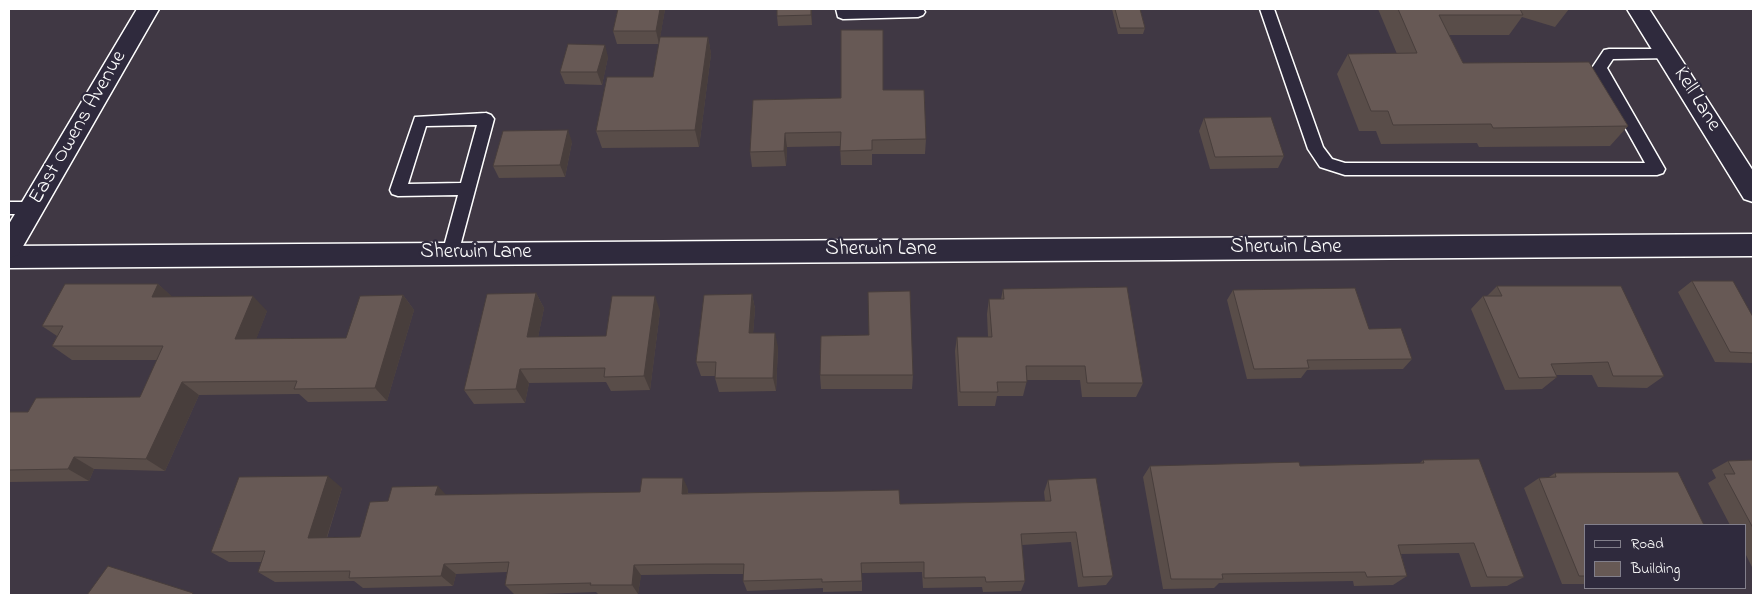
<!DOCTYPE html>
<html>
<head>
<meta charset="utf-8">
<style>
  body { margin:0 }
  #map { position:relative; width:1762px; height:604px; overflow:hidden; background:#403844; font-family:"Indie Flower",sans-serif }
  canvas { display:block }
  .frame { position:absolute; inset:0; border:10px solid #fff; pointer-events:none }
  .legend { position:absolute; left:1584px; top:524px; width:162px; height:65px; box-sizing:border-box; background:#2f2a3d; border:1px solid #827f8b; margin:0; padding:6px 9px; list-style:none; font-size:15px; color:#fff }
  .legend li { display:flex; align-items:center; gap:10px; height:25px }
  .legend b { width:25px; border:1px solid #827f8b }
</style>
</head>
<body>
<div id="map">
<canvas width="1762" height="604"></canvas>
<div class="frame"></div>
<ul class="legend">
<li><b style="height:6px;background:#2f2a3d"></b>Road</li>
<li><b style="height:14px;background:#675955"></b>Building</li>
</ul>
</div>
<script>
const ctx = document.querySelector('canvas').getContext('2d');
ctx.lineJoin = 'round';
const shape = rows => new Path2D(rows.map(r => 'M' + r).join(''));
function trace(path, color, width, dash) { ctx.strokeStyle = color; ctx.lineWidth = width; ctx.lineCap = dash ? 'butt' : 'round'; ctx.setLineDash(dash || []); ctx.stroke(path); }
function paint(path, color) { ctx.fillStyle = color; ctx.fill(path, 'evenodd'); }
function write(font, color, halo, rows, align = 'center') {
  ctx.font = font + ' "Indie Flower",sans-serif'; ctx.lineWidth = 4.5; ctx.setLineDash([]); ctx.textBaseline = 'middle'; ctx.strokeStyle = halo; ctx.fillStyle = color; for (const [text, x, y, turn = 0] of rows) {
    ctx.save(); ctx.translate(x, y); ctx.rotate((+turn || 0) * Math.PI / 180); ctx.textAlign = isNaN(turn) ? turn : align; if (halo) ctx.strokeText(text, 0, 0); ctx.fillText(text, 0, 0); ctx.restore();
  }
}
const lane = shape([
  [836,9,923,9,925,12,923,15,918,17,843,19,838,17,836,9],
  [1260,9,1274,9,1323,147,1332,159,1345,163,1645,163,1592,68,1604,50,1609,49,1666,49,1671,50,1673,54,1671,58,1613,59,1607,68,1665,169,1663,173,1657,175,1345,175,1320,167,1308,149,1260,9],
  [486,113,491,115,494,119,458,254,456,259,450,261,444,259,442,254,458,195,398,196,392,194,390,190,415,117,486,113],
  [477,125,461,183,408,184,426,126,477,125],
  [9,202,32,202,38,203,40,208,38,213,32,214,9,214,9,202]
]);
const street = shape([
  [1753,234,1753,256,9,268,9,246,1753,234]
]);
const secondary = shape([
  [137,9,159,9,18,255,9,258,9,224,137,9],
  [1627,9,1649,9,1753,171,1753,202,1744,199,1627,9]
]);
trace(lane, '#fff', 3);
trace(street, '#fff', 3);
trace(secondary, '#fff', 3);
paint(lane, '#2f2a3d');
paint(street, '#2f2a3d');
paint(secondary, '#2f2a3d');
paint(shape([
  [618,9,665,9,660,37,708,37,711,54,699,147,602,148,596,131,653,77,659,44,617,44,613,31],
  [812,9,812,25,778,26,777,16],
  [1112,9,1140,9,1145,28,1143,34,1118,34],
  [1378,9,1569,9,1555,27,1522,17,1509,35,1449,35,1463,63,1628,126,1610,146,1479,147,1477,143,1381,144,1376,131,1359,131,1337,74,1348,54,1397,54],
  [608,57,602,85,565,84,560,72],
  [883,90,926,139,925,154,872,154,872,165,841,165,840,146,787,147,786,166,752,167,750,152,841,98],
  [1204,118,1284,156,1278,168,1210,169,1199,131],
  [572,142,565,177,499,178,493,166],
  [1692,281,1753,317,1753,364,1753,363,1715,362,1678,292],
  [158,284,172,297,267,311,256,339,346,338,403,295,414,310,387,401,308,402,299,394,199,395,165,471,94,469,89,481,9,482,9,412,28,412,140,397,157,360,72,360,52,346,57,336,42,326],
  [1497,286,1664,376,1647,388,1598,387,1592,375,1556,375,1557,377,1542,389,1505,390,1471,309,1483,296,1487,296],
  [1003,289,1143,383,1136,397,1082,397,1080,380,1027,380,1023,396,997,396,995,406,958,406,955,351,957,337,988,337,987,314,989,299,1001,299],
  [1233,290,1369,329,1412,359,1403,369,1307,370,1301,378,1247,379,1227,300],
  [536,293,544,308,538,337,606,336,660,311,650,390,611,391,606,382,529,383,525,403,474,404,464,390],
  [752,294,755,309,753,333,778,347,776,391,719,392,715,378,715,376,701,376,696,362],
  [820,375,913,375,912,389,821,389],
  [1423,460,1524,577,1507,586,1471,587,1459,553,1401,554,1407,576,1393,585,1354,586,1353,581,1219,583,1214,588,1163,589,1143,477,1150,466,1300,466,1420,463],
  [1753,460,1753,569,1746,555,1746,525,1730,525,1708,483,1716,478,1712,470,1728,461],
  [1555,473,1586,525,1586,584,1562,584,1524,488,1539,478,1549,477],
  [1048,480,1113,576,1106,585,1078,587,1071,542,1022,545,1025,581,1021,591,983,592,982,587,923,588,922,572,862,573,862,591,823,592,823,588,747,591,743,581,743,574,711,574,641,575,638,594,598,594,596,592,515,595,505,585,507,572,456,574,453,586,363,588,354,581,275,582,258,572,262,562,229,562,211,552,342,488,327,538,360,537,388,501,447,495,640,492,688,489,688,493,900,504,1045,501,1044,492]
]), '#594d49');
paint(shape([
  [660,9,665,9,659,44,656,31],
  [811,9,812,9,812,25,811,15],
  [708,37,711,54,699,147,695,130],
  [605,45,608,57,602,85,597,72],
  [568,130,572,142,565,177,560,165],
  [785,133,787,147,786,166,784,151],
  [158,284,175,299,152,297],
  [536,293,544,308,535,352,527,337],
  [752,294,755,309,752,347,749,333],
  [403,295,414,310,387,401,375,388],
  [253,296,267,311,251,353,235,339],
  [655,296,660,311,650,390,644,376],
  [775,333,778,347,776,391,773,378],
  [520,369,529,383,525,403,516,389],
  [182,382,199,395,165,471,146,459],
  [74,457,94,469,89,481,68,469],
  [328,476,342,488,323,549,308,538],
  [683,478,688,489,687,505,682,494],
  [438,486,449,498,435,495],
  [444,564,456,574,453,586,441,576],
  [634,565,641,575,638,594,632,585]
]), '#483e3c');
const building = shape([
  [618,9,660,9,656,31,613,31,618,9],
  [777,9,811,9,811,15,777,16,777,9],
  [1115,9,1140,9,1145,28,1120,28,1115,9],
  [1398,9,1520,9,1523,15,1439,15,1463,63,1589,62,1628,126,1493,128,1491,124,1393,125,1388,111,1371,111,1348,54,1417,53,1398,9],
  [841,30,883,30,883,90,924,90,926,139,872,140,872,150,840,151,841,132,785,133,784,151,750,152,753,100,841,98,841,30],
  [660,37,708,37,695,130,596,131,607,77,653,77,660,37],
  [568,44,605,45,597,72,560,72,568,44],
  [1271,117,1284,156,1215,157,1204,118,1271,117],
  [568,130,560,165,493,166,503,131,568,130],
  [1692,281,1733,281,1753,317,1753,353,1730,352,1692,281],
  [65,284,158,284,152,297,253,296,235,339,346,338,360,296,403,295,375,388,294,389,297,381,182,382,146,459,74,457,68,469,9,470,9,412,28,412,36,398,140,397,163,346,52,346,63,326,42,326,65,284],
  [1497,286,1621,286,1664,376,1613,376,1608,362,1551,364,1557,377,1519,378,1483,296,1502,296,1497,286],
  [1127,287,1143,383,1087,383,1085,366,1026,366,1027,382,997,382,998,392,960,392,957,337,992,337,989,299,1004,299,1003,289,1127,287],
  [1355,288,1369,329,1401,328,1412,359,1307,360,1309,368,1254,369,1233,290,1355,288],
  [910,291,913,375,820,375,821,336,869,335,868,292,910,291],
  [536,293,527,337,606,336,612,296,655,296,644,376,604,377,605,368,520,369,516,389,464,390,487,294,536,293],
  [752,294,749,333,775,333,773,378,715,378,716,362,696,362,704,295,752,294],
  [1479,459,1524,577,1487,577,1474,543,1398,545,1407,576,1367,577,1365,572,1222,574,1223,579,1171,579,1150,466,1299,462,1300,466,1424,463,1423,460,1479,459],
  [1753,460,1753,528,1724,474,1735,474,1728,461,1753,460],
  [1678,472,1704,525,1586,525,1586,576,1579,576,1539,478,1556,477,1555,473,1678,472],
  [328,476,308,538,360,537,370,502,388,501,392,487,438,486,435,495,640,492,642,478,683,478,682,494,899,490,900,504,1051,501,1048,480,1096,478,1113,576,1083,577,1076,532,1021,534,1025,581,986,582,985,577,924,578,924,562,861,563,862,581,822,582,822,579,743,581,744,564,706,564,634,565,632,585,590,585,591,583,505,585,509,562,444,564,441,576,349,578,350,571,258,572,265,551,211,552,239,477,328,476],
  [108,566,193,593,192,595,87,595,108,566]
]);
paint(building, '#675955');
trace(building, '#483e3c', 1);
write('21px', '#fff', '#2f2a3d', [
  ["Kell Lane",1696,100,58],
  ["East Owens Avenue",79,128,-60],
  ["Sherwin Lane",1286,249],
  ["Sherwin Lane",881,251],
  ["Sherwin Lane",476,254]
]);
</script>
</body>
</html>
